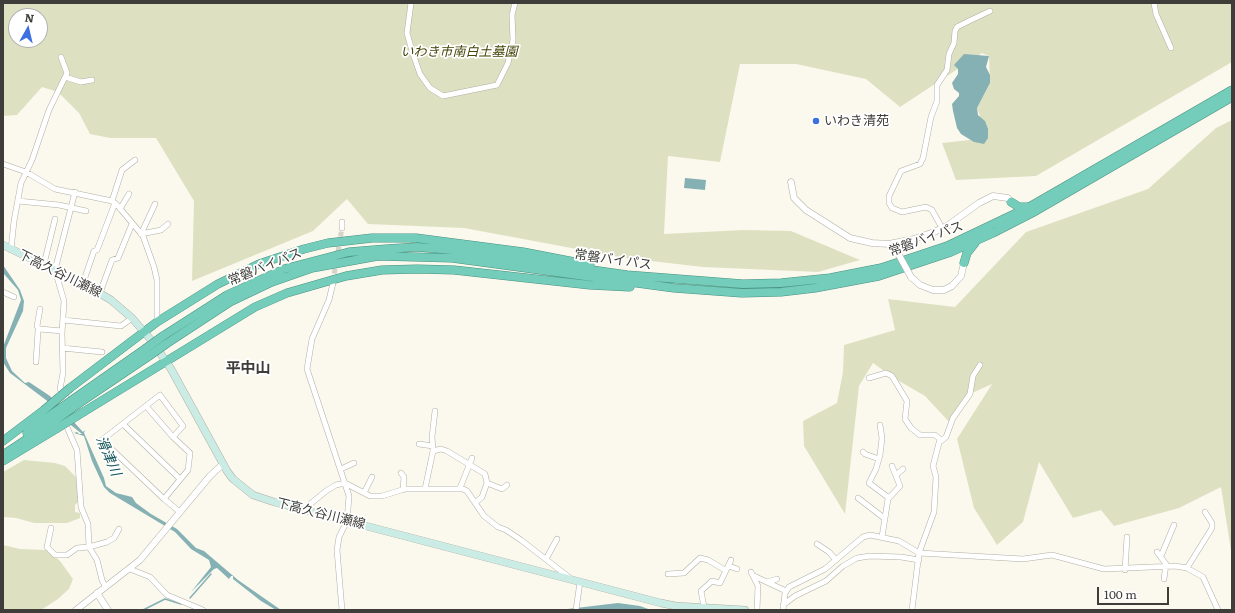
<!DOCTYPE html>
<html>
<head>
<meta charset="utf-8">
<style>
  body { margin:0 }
  #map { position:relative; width:1235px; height:613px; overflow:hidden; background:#fbf9ee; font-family:Literata,serif }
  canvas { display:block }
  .frame { position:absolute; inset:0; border:4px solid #3e3d39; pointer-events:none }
  .north { position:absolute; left:8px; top:8px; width:40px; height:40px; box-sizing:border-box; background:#fff; border:1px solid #b2b1b0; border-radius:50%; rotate:8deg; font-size:11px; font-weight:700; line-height:16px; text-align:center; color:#3e3d39 }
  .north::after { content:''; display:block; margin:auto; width:14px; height:18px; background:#3c6fdf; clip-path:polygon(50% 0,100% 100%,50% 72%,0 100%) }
  .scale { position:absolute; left:1097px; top:587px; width:72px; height:18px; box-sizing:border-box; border:2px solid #3e3d39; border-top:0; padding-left:5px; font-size:12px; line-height:14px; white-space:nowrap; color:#3e3d39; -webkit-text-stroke:3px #fff; paint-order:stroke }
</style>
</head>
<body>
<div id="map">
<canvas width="1235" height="613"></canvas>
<div class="frame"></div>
<div class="north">N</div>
<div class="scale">100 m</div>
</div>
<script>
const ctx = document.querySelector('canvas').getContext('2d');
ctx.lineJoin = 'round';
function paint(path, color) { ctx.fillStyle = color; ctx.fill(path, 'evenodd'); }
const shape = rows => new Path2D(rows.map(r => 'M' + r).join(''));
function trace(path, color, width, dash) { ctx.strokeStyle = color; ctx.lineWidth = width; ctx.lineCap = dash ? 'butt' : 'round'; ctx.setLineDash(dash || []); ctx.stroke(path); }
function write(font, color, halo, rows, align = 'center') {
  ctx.font = font + ' Literata,"Noto Sans JP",serif'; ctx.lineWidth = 3.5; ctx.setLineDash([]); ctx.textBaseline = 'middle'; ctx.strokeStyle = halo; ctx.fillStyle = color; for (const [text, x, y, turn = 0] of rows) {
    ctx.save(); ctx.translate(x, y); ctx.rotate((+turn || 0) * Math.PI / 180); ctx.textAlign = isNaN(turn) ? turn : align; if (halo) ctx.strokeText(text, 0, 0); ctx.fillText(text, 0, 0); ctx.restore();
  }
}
paint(shape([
  [3,3,1232,3,1232,62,1036,176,956,180,942,143,988,138,977,108,990,83,989,56,982,53,900,107,866,79,796,64,740,64,720,162,668,156,664,234,743,230,791,231,860,260,818,272,703,267,625,258,464,228,368,224,347,199,313,231,192,281,194,201,156,138,110,138,90,134,79,113,58,92,42,87,17,115,3,116],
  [16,16,40,16,40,40,16,40],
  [1232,120,1232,557,1221,487,1179,508,1114,526,1101,510,1073,518,1039,462,1023,522,997,545,974,508,957,439,992,384,970,394,950,423,925,396,894,378,873,363,859,386,845,514,804,446,803,421,837,403,843,372,844,345,895,330,888,299,955,307,1026,232,1148,189,1216,128],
  [24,460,55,463,65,466,76,477,79,501,75,505,75,512,80,513,80,518,67,523,34,523,16,518,3,517,3,472],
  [3,545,20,549,47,550,60,561,73,579,69,589,58,599,41,610,3,610]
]), '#dee1c1');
paint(shape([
  [964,54,989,56,986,67,990,75,990,83,977,108,978,115,985,121,988,129,988,138,984,144,974,142,961,134,957,128,953,111,952,104,959,96,959,93,954,89,952,83,958,74,958,69,954,65],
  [685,178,706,180,705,190,684,188],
  [3,265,20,290,24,301,23,311,6,348,6,358,12,371,25,383,29,382,50,396,83,432,85,430,84,433,104,478,106,486,116,493,132,497,136,503,151,514,177,529,196,548,204,551,238,580,281,610,276,610,261,601,233,579,233,576,231,576,229,579,217,568,214,569,191,592,211,567,209,560,191,549,175,532,110,493,104,487,92,461,84,436,74,433,77,432,79,434,82,434,72,426,54,406,10,373,3,362,3,347,21,300,18,290,4,274],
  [618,603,640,606,651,610,559,610]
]), '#85b1b4');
trace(shape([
  [190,598,211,574],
  [143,610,165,599,181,604]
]), '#85b1b4', 1.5);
trace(shape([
  [333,281,342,228]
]), '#d5d3ca', 5, [5, 2.5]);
const minor = shape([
  [411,3,407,33,412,51,420,74,430,88,443,96,497,85,508,63,513,40,512,15,515,3],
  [1154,3,1156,14,1171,48],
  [65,77,81,82,92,80],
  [3,164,26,172,55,189,112,201,118,206,143,236,154,267,157,280,157,322],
  [75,192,55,270,64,301,62,333,63,373,60,389,72,406,66,425,77,450,81,507,88,524,89,547,97,560,102,580,105,586],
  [18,201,59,205,86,211],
  [112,201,122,170,135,160],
  [120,209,129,194],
  [342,228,342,222],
  [942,228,932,210,926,207,902,212,892,208,889,203,889,196,901,171,920,164,923,158,931,117,937,101,937,85,947,70,949,54,954,43,955,31,957,27,969,21,990,11],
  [141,234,155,204],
  [141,234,161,230,168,224],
  [11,250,14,221,21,183,32,160,49,110,67,73,61,57],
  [44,264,55,219],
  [83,283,94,251,97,250,115,203],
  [333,283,329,300,312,339,307,369,349,496,347,521,339,537,337,550,342,610],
  [3,292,14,297],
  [100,293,112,260,118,258,132,224],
  [63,320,121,326,132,318],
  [39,330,37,326,40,309],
  [62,348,102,352],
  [36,362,38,331,40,329,62,331],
  [869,378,886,373,892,376,907,401,905,419,911,428,920,435,935,435,940,439,933,466,936,477,934,512,919,553,912,610],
  [146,406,173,437],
  [123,424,180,479],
  [880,425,882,438,880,455,876,469,869,483,889,498],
  [941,441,946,437,953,418,970,394,973,376,980,365],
  [419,444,433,446],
  [433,451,441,449,447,451,485,474,487,483,482,497,475,503],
  [863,452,865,454,879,459],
  [341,469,354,463],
  [401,473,404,477,403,490],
  [896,475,903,469],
  [487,483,502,489,507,485],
  [460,488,472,458],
  [425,489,433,451,432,437,435,411],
  [364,493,372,477],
  [858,498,884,518],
  [164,499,102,440,160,395,183,426,173,437,190,453,188,470,164,499,180,512],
  [307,511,309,505,326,491,336,485,345,483,370,496,382,496,405,489,463,489,467,491,484,516,498,527,506,530,521,540,570,578],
  [51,528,47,547,55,555,67,555,77,548,89,547,107,542,114,538,119,529],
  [882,537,888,499,900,486,892,466],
  [817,544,829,552,836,560],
  [1157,552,1166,564,1164,579],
  [1161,556,1174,525],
  [546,559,557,539],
  [729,566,737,569],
  [1187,568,1212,528,1212,523,1205,512],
  [130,569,150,577,167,595,203,610],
  [1125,570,1127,537],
  [751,572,758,586,757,610],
  [668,574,684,573,700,558,708,560,725,570],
  [754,576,786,591],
  [767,582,777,579],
  [783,605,795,596,826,581,843,566,857,558,870,556,901,557,919,560],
  [704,607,701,591,712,581,720,583,731,560],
  [576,610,580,582],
  [783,610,785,593,789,587,825,569,863,537,870,535,899,541,919,553,1023,559,1052,555,1104,569,1175,566,1187,568,1203,577,1218,610]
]);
const tertiary = shape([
  [791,182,794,198,806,210,850,238,872,243,889,244,914,239,934,232,947,226,979,203,993,196,1008,198,1011,202],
  [911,277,920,285,933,290,944,290,952,286,961,276,964,263],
  [97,593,108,610],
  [76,610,140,560,210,476,223,464]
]);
const secondary = shape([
  [3,245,91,288,111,300,132,318,152,341,171,369,227,471,233,479,253,495,274,502,661,603,676,606,745,610]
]);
const trunk = shape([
  [1011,202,1019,207,1028,207],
  [964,263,967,253,975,243],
  [163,336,227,295,284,269,349,252,386,249,417,247,453,250,627,275,743,284,781,283,830,278,881,268,947,246,1031,206,1232,90],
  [166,344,230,302,272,282,312,268,378,256,452,258,674,288,742,293,781,292,815,288,879,276,951,252,993,233,1032,213,1232,97],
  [70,388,157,322,218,284,259,264,304,249,328,243,372,238,416,238,523,252,590,265],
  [75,398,145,349],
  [78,404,149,356],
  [85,411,255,307,287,293,346,276,382,270,417,269,454,270,590,285,630,287],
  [27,433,48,417],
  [3,441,44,410],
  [3,455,51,423],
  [3,461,56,429]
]);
trace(minor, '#b0aea4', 6);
trace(tertiary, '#b0aea4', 7);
trace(secondary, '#b0aea4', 8);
trace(trunk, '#4a9281', 9);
trace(minor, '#fff', 5);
trace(tertiary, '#fff', 6);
trace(secondary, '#cbece5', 7);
trace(trunk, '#74ccba', 8);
const tertiaryBridge = shape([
  [894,246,911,277]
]);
const trunkBridge = shape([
  [145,349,163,336],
  [149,356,166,344],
  [44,410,70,388],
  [48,417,75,398],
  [51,423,78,404],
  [56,429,85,411]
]);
trace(tertiaryBridge, '#b0aea4', 7, []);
trace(trunkBridge, '#4a9281', 9, []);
trace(tertiaryBridge, '#fff', 6);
trace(trunkBridge, '#74ccba', 8);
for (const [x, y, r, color] of [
  [816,121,4,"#3c6fdf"]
]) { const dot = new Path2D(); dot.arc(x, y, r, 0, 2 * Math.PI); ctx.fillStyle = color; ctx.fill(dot); trace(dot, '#fff', 1.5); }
write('italic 13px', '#444508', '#fff', [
  ["いわき市南白土墓園",459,52]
]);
write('13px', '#3e3d39', '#fff', [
  ["いわき清苑",824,121]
], 'left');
write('13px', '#3e3d39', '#fff', [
  ["常磐バイパス",926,239,-20],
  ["常磐バイパス",613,260,8],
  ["常磐バイパス",265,267,-22],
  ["下高久谷川瀬線",60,274,26],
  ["下高久谷川瀬線",321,514,14]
]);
write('italic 14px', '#105256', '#fff', [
  ["滑津川",108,456,67]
]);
write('bold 15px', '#3e3d39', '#fff', [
  ["平中山",248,369]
]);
</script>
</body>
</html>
